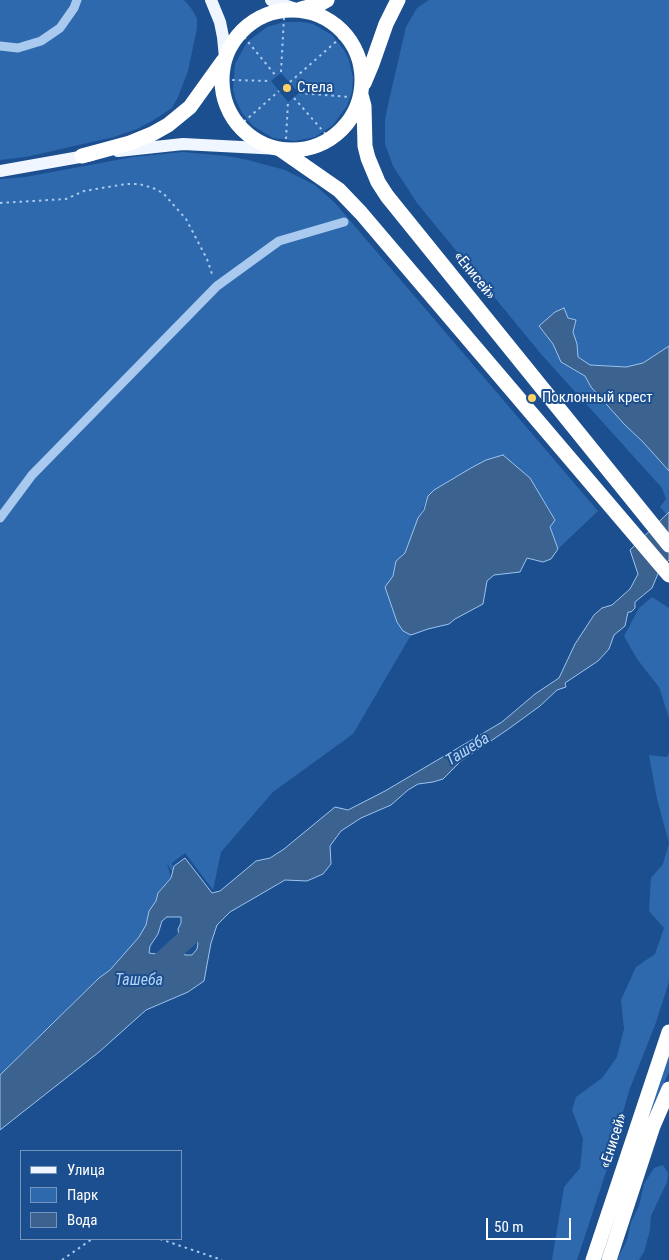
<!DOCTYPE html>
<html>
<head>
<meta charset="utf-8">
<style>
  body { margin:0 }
  #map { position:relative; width:669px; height:1260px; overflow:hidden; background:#1b4f8f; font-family:"Roboto Condensed",sans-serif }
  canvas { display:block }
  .legend { position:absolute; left:20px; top:1150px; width:162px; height:90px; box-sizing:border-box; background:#1b4f8f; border:1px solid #7695bc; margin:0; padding:6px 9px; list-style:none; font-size:15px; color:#fff }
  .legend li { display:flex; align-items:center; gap:10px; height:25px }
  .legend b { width:25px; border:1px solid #7695bc }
  .scale { position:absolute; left:486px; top:1218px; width:85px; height:22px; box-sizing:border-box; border:2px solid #fff; border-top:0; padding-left:6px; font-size:15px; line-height:18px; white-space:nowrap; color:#fff; -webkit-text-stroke:4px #1b4f8f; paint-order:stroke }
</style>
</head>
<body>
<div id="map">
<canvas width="669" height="1260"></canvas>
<ul class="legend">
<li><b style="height:6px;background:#f0f6ff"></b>Улица</li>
<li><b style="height:14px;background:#2e69ad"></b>Парк</li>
<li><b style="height:14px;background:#3c6290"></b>Вода</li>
</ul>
<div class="scale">50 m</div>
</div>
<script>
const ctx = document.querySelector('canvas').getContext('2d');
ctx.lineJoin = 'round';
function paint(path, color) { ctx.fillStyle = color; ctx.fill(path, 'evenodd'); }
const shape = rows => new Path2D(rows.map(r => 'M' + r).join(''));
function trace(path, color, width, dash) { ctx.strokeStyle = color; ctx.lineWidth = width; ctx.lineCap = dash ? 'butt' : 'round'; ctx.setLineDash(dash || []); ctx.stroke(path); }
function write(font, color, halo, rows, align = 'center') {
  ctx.font = font + ' "Roboto Condensed",sans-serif'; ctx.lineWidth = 4; ctx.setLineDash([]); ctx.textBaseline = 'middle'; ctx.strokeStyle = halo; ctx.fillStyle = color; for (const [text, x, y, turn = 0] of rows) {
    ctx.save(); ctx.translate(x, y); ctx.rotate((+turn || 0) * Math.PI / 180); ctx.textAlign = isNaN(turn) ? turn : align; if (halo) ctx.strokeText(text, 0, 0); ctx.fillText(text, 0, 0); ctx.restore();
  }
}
paint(shape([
  [0,0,184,0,191,8,197,18,197,28,188,71,178,97,172,108,152,121,137,129,114,137,26,157,0,160],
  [429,0,669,0,669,346,643,363,626,367,590,365,578,357,577,344,573,332,576,321,568,318,564,308,555,312,539,326,553,344,561,362,585,376,591,387,624,424,643,442,669,471,669,512,667,515,660,507,666,499,662,488,541,354,417,203,393,166,385,144,385,120,387,109,406,27,417,8],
  [284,22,302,22,313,24,332,35,344,50,349,60,353,78,352,91,347,106,333,125,315,137,295,141,273,138,253,126,242,113,235,98,233,89,235,64,247,42,267,27],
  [281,73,299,93,288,102,271,81],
  [183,152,227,156,248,160,285,170,315,185,335,203,598,511,558,549,550,527,555,519,530,478,449,482,428,496,405,553,396,561,393,576,385,587,403,631,411,635,353,734,273,792,221,852,213,890,185,853,172,863,174,875,167,863,171,878,158,893,157,901,149,911,146,925,139,937,110,970,99,978,0,1075,0,179,25,177,133,157],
  [652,597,669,608,669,718,659,687,637,659,624,636,639,608],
  [669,753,669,982,655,1025,629,1091,608,1166,577,1260,552,1260,564,1187,580,1168,583,1139,572,1110,576,1097,602,1078,617,1057,624,1029,621,1000,636,967,655,954,664,928,649,911,651,878,663,864,669,843,657,799,649,755,667,757],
  [669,1051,669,1072,641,1135],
  [663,1165,668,1173,667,1182,651,1216,650,1230,644,1252,639,1260,617,1260,627,1240,631,1222,639,1206,644,1184,654,1168]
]), '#2e69ad');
const water = shape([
  [564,308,568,318,576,320,573,332,577,344,578,357,590,365,626,367,643,363,669,346,669,471,643,442,624,424,591,387,585,376,561,362,553,344,539,326,555,312,564,308],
  [503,455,530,478,555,520,550,527,558,549,551,559,543,562,527,558,520,572,494,575,487,581,483,604,455,619,449,624,428,629,411,635,403,631,397,622,385,587,393,576,396,561,405,553,418,518,424,510,428,496,434,490,471,468,486,460,503,455],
  [669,512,669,560,660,569,652,588,635,602,635,608,631,612,628,612,625,626,614,635,609,649,598,661,565,683,566,687,557,690,540,706,507,730,461,761,443,779,433,782,418,784,408,790,391,805,361,818,341,831,330,846,331,864,323,874,307,881,285,880,230,912,217,925,211,943,204,981,188,992,146,1010,99,1052,0,1130,0,1075,99,978,110,970,139,937,146,925,149,911,156,901,158,893,171,878,174,866,185,858,212,893,220,891,256,861,270,858,284,849,335,807,348,810,385,791,502,722,535,694,559,678,575,644,594,615,602,608,612,605,630,589,638,574,630,550,669,512],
  [167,917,181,917,181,923,178,929,179,936,193,938,198,943,197,949,192,955,185,955,179,950,169,958,162,955,149,953,150,946,158,934,162,921,167,917]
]);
paint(water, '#3c6290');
trace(water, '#9cc4f0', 1);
trace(shape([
  [146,976,208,919]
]), '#3c6290', 20);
trace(shape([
  [240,32,276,76],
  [281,72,284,17],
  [226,78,233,80,271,81],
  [290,82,346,33],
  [299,93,349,97],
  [294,98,330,139],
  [239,126,279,91],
  [286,139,288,102],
  [0,203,66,199,84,191,126,184,139,184,153,188,163,193,186,219,207,259,213,277],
  [160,1239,222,1260],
  [62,1260,92,1239]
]), '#a9c9ee', 2, [2.5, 4]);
trace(shape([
  [0,46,18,48,41,41,60,28,74,8,77,0],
  [0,518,32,475,217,286,279,241,344,222]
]), '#a9c9ee', 9);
trace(shape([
  [211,0,220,22,223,37,225,58],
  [271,0,298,10],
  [118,151,183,144,280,149],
  [0,171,91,155]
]), '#f0f6ff', 12);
trace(shape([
  [301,9,320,4,327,0],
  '222 80a70 70 0 1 1 140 0a70 70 0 1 1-140 0Z',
  [364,83,372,64,386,24,398,0],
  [361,95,364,106,365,146,368,158,378,182,387,196,669,545],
  [280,149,339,190,361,213,669,575],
  [82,156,130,143,152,134,168,125,190,107,223,61],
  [593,1260,669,1032],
  [609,1260,653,1126,669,1089]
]), '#fff', 15);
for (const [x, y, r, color] of [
  [287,88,5,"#ffd166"],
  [532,398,5,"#ffd166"]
]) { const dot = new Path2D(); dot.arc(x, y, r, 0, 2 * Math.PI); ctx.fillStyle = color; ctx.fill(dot); trace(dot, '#1b4f8f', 2); }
write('15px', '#fff', '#1b4f8f', [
  ["Стела",297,88],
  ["Поклонный крест",542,398]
], 'left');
write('15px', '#fff', '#1b4f8f', [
  ["«Енисей»",474,276,51],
  ["«Енисей»",614,1141,-72]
]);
write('italic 16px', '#b5d3f5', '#1b4f8f', [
  ["Ташеба",468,750,-32],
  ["Ташеба",139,981]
]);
</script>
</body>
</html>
